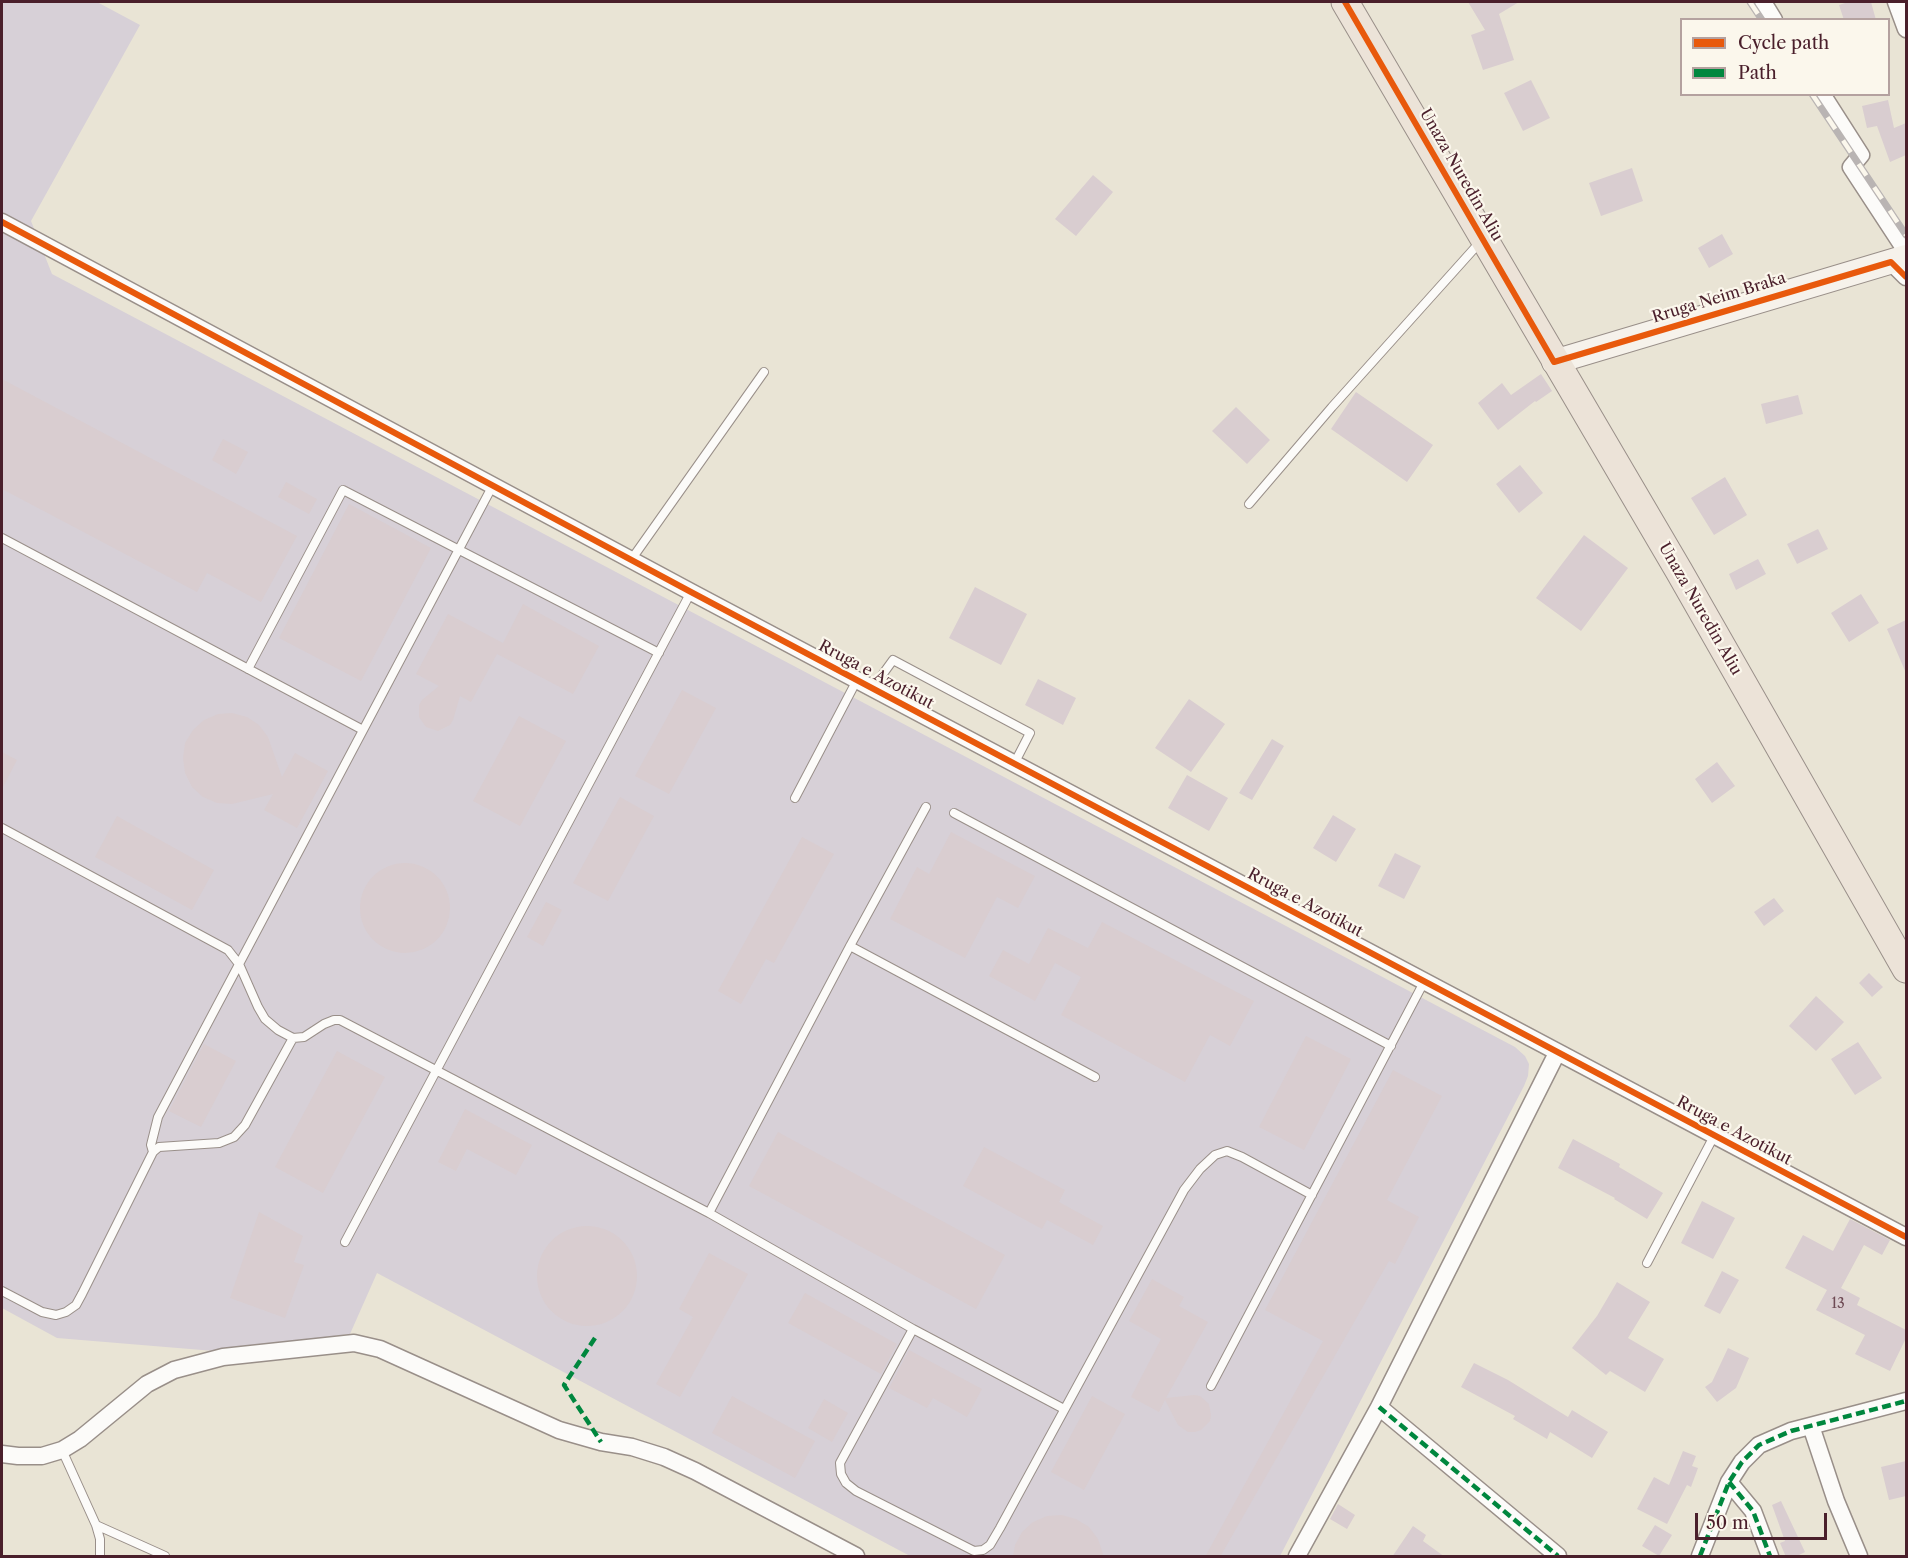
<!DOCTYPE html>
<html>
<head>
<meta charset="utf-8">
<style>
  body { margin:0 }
  #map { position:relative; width:1908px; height:1558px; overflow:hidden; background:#e9e4d5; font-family:"Libre Caslon Text",serif }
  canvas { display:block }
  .frame { position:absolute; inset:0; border:3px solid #4a1f2b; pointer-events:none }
  .legend { position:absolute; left:1680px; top:18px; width:210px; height:78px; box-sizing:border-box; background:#fbf7ec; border:2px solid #b4a19f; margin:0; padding:8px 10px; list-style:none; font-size:18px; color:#4a1f2b }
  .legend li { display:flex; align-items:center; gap:12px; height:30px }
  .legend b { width:30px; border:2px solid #b4a19f }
  .scale { position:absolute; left:1695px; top:1513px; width:132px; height:27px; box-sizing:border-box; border:3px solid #4a1f2b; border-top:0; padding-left:8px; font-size:18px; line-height:21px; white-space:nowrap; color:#4a1f2b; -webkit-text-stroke:4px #fbf7ec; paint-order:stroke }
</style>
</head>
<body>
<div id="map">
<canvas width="1908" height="1558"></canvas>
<div class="frame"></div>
<ul class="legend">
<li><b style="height:8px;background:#e8590c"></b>Cycle path</li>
<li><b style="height:8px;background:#00873e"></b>Path</li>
</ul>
<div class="scale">50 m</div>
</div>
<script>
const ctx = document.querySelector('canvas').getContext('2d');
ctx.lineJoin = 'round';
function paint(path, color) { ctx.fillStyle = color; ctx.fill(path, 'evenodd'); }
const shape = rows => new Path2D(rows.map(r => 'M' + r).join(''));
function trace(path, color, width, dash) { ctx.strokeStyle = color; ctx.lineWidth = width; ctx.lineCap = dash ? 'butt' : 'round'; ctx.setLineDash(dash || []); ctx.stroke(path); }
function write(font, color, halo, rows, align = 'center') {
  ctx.font = font + ' "Libre Caslon Text",serif'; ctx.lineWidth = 4.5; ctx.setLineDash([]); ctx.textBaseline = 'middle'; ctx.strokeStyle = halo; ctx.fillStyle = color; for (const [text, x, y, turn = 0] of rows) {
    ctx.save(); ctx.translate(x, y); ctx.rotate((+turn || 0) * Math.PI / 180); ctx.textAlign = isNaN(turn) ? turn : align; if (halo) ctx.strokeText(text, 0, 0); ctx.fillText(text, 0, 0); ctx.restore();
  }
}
paint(shape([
  [2,2,97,2,140,25,31,221,52,274,1515,1047,1525,1056,1529,1064,1528,1076,1524,1086,1280,1556,910,1556,377,1273,350,1334,214,1351,57,1338,2,1308]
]), '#d7d0d7');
paint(shape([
  [1468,2,1519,2,1499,14,1514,60,1483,70,1471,35,1485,30],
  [1848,2,1871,2,1876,20,1844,20,1839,5],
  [1531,80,1550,118,1523,131,1504,93],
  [1888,100,1894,128,1906,123,1906,155,1890,162,1877,126,1867,128,1862,106],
  [1632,168,1643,201,1601,216,1589,183],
  [1093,175,1113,192,1076,236,1055,219],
  [1722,234,1733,254,1709,268,1698,248],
  [1541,374,1552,391,1536,402,1535,401,1498,430,1478,403,1502,383,1511,395],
  [2,379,297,536,261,602,207,573,197,592,2,489],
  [1356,392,1433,445,1407,482,1331,429],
  [1798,395,1803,414,1766,424,1761,404],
  [1236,407,1270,440,1247,464,1212,431],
  [223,439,248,452,236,474,212,460],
  [1520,465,1543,493,1519,513,1496,484],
  [1725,477,1747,515,1714,535,1691,498],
  [286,482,317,499,309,514,278,497],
  [349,504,431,548,361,681,279,638],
  [1818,529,1828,549,1797,564,1787,544],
  [1584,535,1628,568,1581,631,1536,598],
  [1758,559,1766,574,1736,590,1729,574],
  [975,587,1027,614,1001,665,949,638],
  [1861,594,1879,623,1849,642,1831,613],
  [523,604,599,646,573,694,497,654,471,702,460,696,453,720,450,725,438,731,426,727,419,717,419,705,422,700,439,686,416,674,448,614,503,643],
  [1906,620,1906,673,1887,629],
  [1038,679,1076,698,1063,725,1025,705],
  [682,690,716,708,669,794,635,776],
  [1189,699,1225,724,1191,772,1155,748],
  [232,713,247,717,259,725,268,737,282,777,295,753,328,771,297,828,264,810,273,794,232,804,217,803,203,797,192,787,185,773,183,758,185,743,193,730,204,720,218,714],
  [519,716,566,741,520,826,473,801],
  [1272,739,1284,746,1252,800,1239,793],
  [2,752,17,760,2,789],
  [1717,762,1735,786,1712,803,1695,779],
  [1187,775,1228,798,1209,831,1168,808],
  [620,797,654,816,608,901,573,883],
  [1333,815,1356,829,1336,862,1313,848],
  [117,816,214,870,192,910,95,857],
  [951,832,1035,876,1018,908,997,897,965,958,890,919,917,867,929,874],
  [802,837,834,854,774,963,766,959,741,1004,718,991],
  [1395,853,1421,866,1404,899,1378,886],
  '360 908a45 45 0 1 1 90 0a45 45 0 1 1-90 0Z',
  [1774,898,1784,911,1764,926,1754,912],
  [546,902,562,910,543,946,527,937],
  [1102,922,1254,1001,1230,1046,1210,1035,1185,1082,1061,1015,1081,977,1055,963,1035,1001,989,976,1003,950,1029,964,1048,928,1088,948],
  [1869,973,1883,987,1872,997,1859,983],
  [1816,996,1844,1022,1816,1051,1789,1026],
  [1306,1036,1351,1059,1304,1150,1259,1127],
  [1858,1042,1882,1078,1855,1095,1831,1059],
  [204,1044,236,1061,201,1127,169,1111],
  [337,1051,385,1077,323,1193,275,1167],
  [1393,1070,1442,1096,1387,1200,1419,1217,1395,1264,1389,1261,1220,1557,1205,1557,1323,1341,1265,1310],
  [465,1109,532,1145,516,1175,467,1149,456,1171,438,1162],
  [778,1132,1005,1255,976,1309,749,1186],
  [1573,1139,1620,1164,1619,1167,1663,1193,1647,1219,1614,1199,1615,1198,1558,1168],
  [984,1147,1065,1190,1059,1202,1103,1226,1093,1245,1047,1220,1042,1229,963,1186],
  [1702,1201,1735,1218,1713,1259,1681,1243],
  [259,1212,303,1236,294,1262,304,1265,285,1318,230,1298],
  [1850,1219,1890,1240,1882,1255,1864,1245,1841,1288,1860,1298,1857,1305,1906,1330,1906,1338,1890,1371,1855,1354,1865,1335,1816,1310,1827,1290,1785,1268,1803,1235,1833,1251],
  '537 1276a50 50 0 1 1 100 0a50 50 0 1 1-100 0Z',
  [709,1253,748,1274,680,1397,656,1384,693,1317,679,1309],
  [1722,1271,1739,1280,1720,1314,1704,1306],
  [1152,1279,1184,1297,1179,1306,1208,1322,1166,1398,1194,1395,1200,1396,1209,1404,1211,1415,1210,1421,1201,1430,1195,1432,1188,1432,1178,1425,1165,1400,1159,1412,1131,1397,1161,1339,1129,1321],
  [1617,1282,1650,1302,1628,1338,1664,1359,1645,1392,1610,1371,1606,1375,1572,1348,1597,1316],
  [805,1293,897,1344,881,1374,788,1323],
  [1728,1348,1749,1358,1736,1388,1717,1402,1705,1387,1712,1382],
  [909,1350,982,1389,967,1417,933,1398,927,1408,889,1388],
  [1474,1363,1508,1380,1568,1417,1572,1410,1608,1432,1592,1458,1550,1432,1547,1439,1513,1419,1515,1416,1461,1387],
  [732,1396,815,1441,795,1478,712,1433],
  [1092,1396,1125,1414,1084,1490,1051,1472],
  [824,1399,848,1413,832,1442,808,1428],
  [1683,1451,1696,1456,1692,1466,1698,1468,1691,1487,1687,1485,1667,1524,1637,1509,1654,1477,1669,1485],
  [1906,1461,1906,1496,1889,1500,1881,1467],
  [1781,1501,1805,1552,1795,1557,1786,1557,1780,1543,1785,1541,1772,1505],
  [1338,1504,1355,1515,1347,1529,1330,1519],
  [1062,1515,1076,1519,1089,1527,1098,1539,1104,1557,1013,1557,1015,1545,1022,1532,1033,1522,1047,1516],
  [1655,1525,1672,1535,1659,1556,1642,1546],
  [1413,1526,1426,1535,1423,1541,1445,1557,1392,1557]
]), '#d9cdd0');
const lane = shape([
  [1249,504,1332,407,1481,241],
  [2,538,363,730],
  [631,560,764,372],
  [248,669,343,490,659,653],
  [872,689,893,660,1030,733,1014,764],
  [795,798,857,680],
  [954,813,1391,1046],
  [2,828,228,950,239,964,258,1007,265,1019,278,1030,293,1038],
  [850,946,1095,1077],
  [153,1152,151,1145,158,1117,493,485],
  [709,1213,850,946,926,807],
  [345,1242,691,592],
  [1647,1263,1714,1136],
  [2,1291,42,1312,56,1315,66,1312,76,1305,82,1294,153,1152,159,1147,219,1143,234,1137,245,1125,293,1038,304,1037,324,1024,334,1020,340,1020,709,1213,913,1329,1064,1409],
  [913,1329,840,1463,841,1474,846,1483,856,1491,974,1551,983,1550,990,1545,1000,1528,1184,1190,1200,1169,1215,1155,1227,1151,1242,1157,1312,1195],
  [1211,1386,1424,982],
  [62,1450,96,1525,100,1539,100,1556],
  [96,1525,165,1556]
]);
const street = shape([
  [1763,2,1774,20],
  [1896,2,1906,29],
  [1822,94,1861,155,1851,167,1906,251],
  [2,222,691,592,1906,1237],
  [1891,262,1906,277],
  [1379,1407,1558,1556],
  [1811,1426,1836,1501,1859,1556],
  [2,1454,18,1456,42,1456,62,1450,80,1439,147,1384,174,1370,223,1357,354,1343,380,1349,559,1430,601,1442,632,1447,664,1457,695,1471,856,1556],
  [1729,1482,1753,1511,1770,1556],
  [1297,1556,1379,1407,1557,1053],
  [1700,1556,1729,1482,1742,1462,1759,1445,1791,1431,1906,1401]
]);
const secondary = shape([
  [1554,362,1906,257]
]);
const primary = shape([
  [1345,2,1679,571,1906,969]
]);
trace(lane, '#998f89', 10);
trace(street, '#998f89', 19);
trace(secondary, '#998f89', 26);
trace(primary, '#998f89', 29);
trace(lane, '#fcfbf9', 8);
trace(street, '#fcfbf9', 16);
trace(secondary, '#f6f2eb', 24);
trace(primary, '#ece3d8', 27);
const rail = shape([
  [1750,2,1762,20],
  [1812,94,1906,235]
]);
trace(rail, '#b9b4b3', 7);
trace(rail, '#fbf7ec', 4.5, [14]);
trace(shape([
  [595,1338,564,1385,601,1442],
  [1379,1407,1558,1556],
  [1729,1482,1753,1511,1770,1556],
  [1700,1556,1729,1482,1742,1462,1759,1445,1791,1431,1906,1401]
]), '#00873e', 4.5, [9, 4.5]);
trace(shape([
  [1345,2,1554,362,1891,262,1906,277],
  [2,222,691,592,1906,1237]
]), '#e8590c', 6);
write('14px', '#6e4a54', null, [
  ["13",1838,1304]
]);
write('16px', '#4a1f2b', '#fbf7ec', [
  ["Unaza Nuredin Aliu",1461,175,60],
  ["Rruga Neim Braka",1719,298,-17],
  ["Unaza Nuredin Aliu",1700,609,60],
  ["Rruga e Azotikut",876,675,28],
  ["Rruga e Azotikut",1305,903,28],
  ["Rruga e Azotikut",1734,1131,28]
]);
</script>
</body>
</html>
